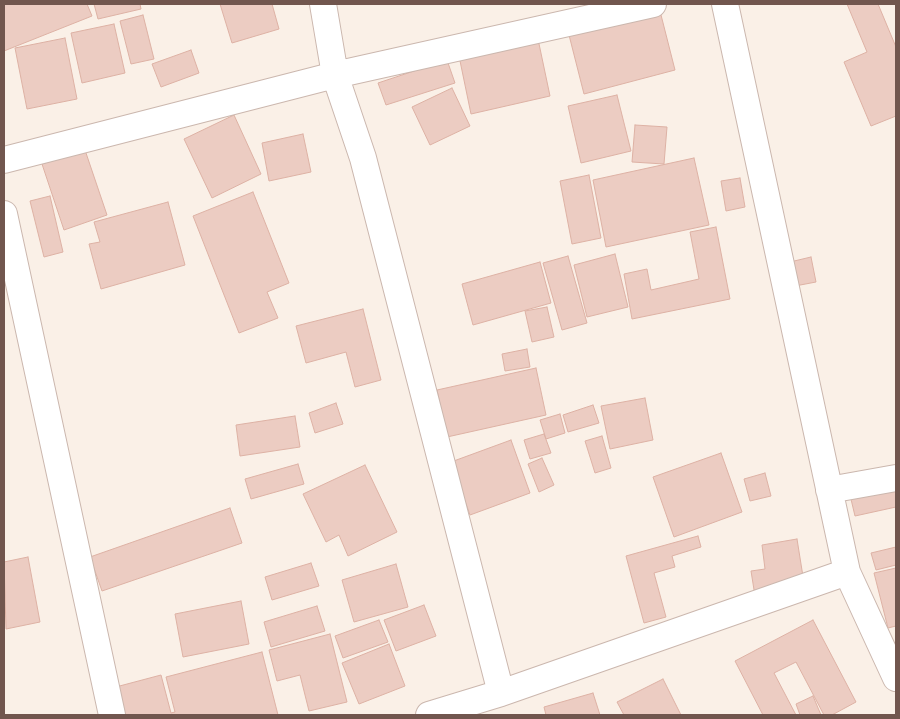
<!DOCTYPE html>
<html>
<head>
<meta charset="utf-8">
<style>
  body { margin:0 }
  #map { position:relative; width:900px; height:719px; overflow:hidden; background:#faf0e7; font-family:"Fira Sans",sans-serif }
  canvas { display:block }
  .frame { position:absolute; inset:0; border:5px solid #71564e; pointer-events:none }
</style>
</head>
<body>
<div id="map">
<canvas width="900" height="719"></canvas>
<div class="frame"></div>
</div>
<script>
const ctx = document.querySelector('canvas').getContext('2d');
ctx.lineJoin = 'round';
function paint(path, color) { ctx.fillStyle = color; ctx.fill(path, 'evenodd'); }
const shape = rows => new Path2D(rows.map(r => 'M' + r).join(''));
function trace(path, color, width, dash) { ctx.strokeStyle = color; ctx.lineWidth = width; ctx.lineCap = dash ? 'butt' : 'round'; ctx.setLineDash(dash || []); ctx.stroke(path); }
const building = shape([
  [4,4,87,4,92,16,4,51,4,4],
  [94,4,140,4,141,9,98,19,94,4],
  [220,4,272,4,279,29,232,43,220,4],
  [847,4,878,4,896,47,896,116,871,126,844,62,867,52,847,4],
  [660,11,675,70,584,94,569,35,660,11],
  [143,15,154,59,131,64,120,21,143,15],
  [114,24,125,73,82,83,71,33,114,24],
  [65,38,77,99,27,109,15,48,65,38],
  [538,39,550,96,471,114,459,56,538,39],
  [191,50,199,73,161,87,152,64,191,50],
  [447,60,455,83,386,105,378,83,447,60],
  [452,88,470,126,430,145,412,107,452,88],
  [617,95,631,151,581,163,568,106,617,95],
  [234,115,261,174,212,198,184,139,234,115],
  [635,125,667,127,664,164,632,162,635,125],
  [303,134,311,172,269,181,262,143,303,134],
  [85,150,107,215,64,230,42,164,85,150],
  [694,158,709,225,606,247,593,180,694,158],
  [589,175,601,238,572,244,560,181,589,175],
  [740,178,745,207,726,211,721,181,740,178],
  [253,192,289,283,267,292,278,318,239,333,193,216,253,192],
  [50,196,63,252,44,257,30,201,50,196],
  [168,202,185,265,101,289,89,244,100,242,94,222,168,202],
  [716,227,730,299,632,319,624,274,647,269,651,290,699,279,690,232,716,227],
  [615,254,628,307,587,317,574,265,615,254],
  [568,256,587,323,562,330,543,263,568,256],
  [811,257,816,282,795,286,790,262,811,257],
  [540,262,551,303,473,325,462,284,540,262],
  [547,307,554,337,532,342,525,311,547,307],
  [363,309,381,380,355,387,346,352,306,363,296,326,363,309],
  [527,349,530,367,505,371,502,354,527,349],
  [536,368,546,415,447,437,437,390,536,368],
  [645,398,653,440,610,449,601,406,645,398],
  [336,403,343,424,315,433,309,413,336,403],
  [593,405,599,423,568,432,563,415,593,405],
  [560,414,565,433,546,439,540,420,560,414],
  [295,416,300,447,240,456,236,425,295,416],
  [544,434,551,453,530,459,524,440,544,434],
  [602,436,611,468,595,473,585,441,602,436],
  [511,440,530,493,470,515,451,462,511,440],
  [721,453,742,512,674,537,653,477,721,453],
  [542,458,554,485,539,492,528,464,542,458],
  [298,464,304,484,251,499,245,479,298,464],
  [365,465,397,532,348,556,339,535,326,542,303,494,365,465],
  [765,473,771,496,750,501,744,479,765,473],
  [896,485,896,507,855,516,850,495,896,485],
  [230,508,242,543,102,591,90,557,230,508],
  [698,536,701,547,672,556,675,567,654,573,666,617,644,623,626,556,698,536],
  [797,539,805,589,755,596,751,571,765,569,762,545,797,539],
  [896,547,896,565,876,570,871,553,896,547],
  [28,557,40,622,6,629,4,562,28,557],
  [311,563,319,586,272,600,265,577,311,563],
  [396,564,408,607,354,622,342,580,396,564],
  [896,568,896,626,888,628,874,573,896,568],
  [241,601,249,644,183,657,175,614,241,601],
  [424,605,436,636,396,651,384,620,424,605],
  [317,606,325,631,271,647,264,622,317,606],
  [379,620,388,642,343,658,335,636,379,620],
  [813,620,856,702,832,715,824,715,796,662,774,673,796,715,763,715,735,661,813,620],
  [330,634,347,702,309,711,300,675,277,681,269,650,330,634],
  [389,644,405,686,359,704,342,663,389,644],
  [262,652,278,715,119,715,112,688,161,675,171,713,175,712,166,677,262,652],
  [663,679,681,715,624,715,617,702,663,679],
  [593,693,600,715,546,715,544,707,593,693],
  [813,696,821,715,800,715,796,704,813,696]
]);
paint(building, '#ecccc2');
trace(building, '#ddb1a4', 1);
const minor = shape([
  [323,4,335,75,363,158,501,693],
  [725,4,847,572,896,678],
  [4,160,335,75,653,4],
  [4,214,112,715],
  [829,490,896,478],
  [429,715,501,693,847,572]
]);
trace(minor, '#cbb7ae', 28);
trace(minor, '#fff', 26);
</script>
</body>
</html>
